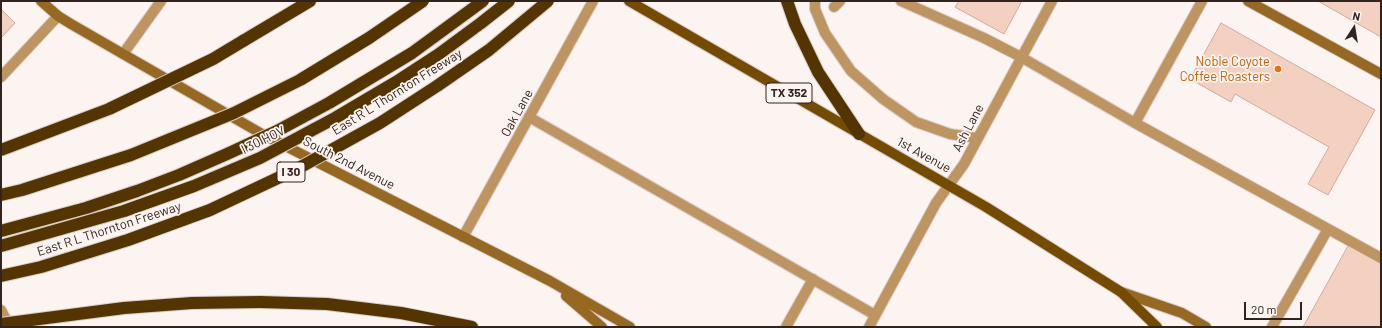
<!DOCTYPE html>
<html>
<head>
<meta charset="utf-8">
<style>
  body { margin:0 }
  #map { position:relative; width:1382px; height:328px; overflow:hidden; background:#fcf4f1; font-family:Barlow,sans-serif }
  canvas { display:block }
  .frame { position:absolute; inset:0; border:2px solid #31231e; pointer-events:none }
  .north { position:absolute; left:1334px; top:8px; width:40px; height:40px; -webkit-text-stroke:3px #fcf4f1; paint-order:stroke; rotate:12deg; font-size:11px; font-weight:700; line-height:16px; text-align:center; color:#31231e }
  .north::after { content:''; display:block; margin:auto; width:14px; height:18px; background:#31231e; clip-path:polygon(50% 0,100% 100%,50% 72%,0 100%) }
  .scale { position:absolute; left:1244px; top:302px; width:58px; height:18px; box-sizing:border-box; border:2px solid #31231e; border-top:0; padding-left:5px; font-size:12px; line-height:14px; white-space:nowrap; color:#31231e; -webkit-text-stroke:3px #fcf4f1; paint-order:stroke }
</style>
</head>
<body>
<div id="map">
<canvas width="1382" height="328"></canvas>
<div class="frame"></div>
<div class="north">N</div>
<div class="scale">20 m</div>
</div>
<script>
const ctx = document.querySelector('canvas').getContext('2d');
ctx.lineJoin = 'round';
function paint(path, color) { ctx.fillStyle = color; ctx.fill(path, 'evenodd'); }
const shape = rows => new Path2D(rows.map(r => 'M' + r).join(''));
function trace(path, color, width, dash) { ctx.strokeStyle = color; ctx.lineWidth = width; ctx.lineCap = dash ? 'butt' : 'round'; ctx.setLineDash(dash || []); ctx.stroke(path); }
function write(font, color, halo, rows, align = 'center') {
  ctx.font = font + ' Barlow,sans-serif'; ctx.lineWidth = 3.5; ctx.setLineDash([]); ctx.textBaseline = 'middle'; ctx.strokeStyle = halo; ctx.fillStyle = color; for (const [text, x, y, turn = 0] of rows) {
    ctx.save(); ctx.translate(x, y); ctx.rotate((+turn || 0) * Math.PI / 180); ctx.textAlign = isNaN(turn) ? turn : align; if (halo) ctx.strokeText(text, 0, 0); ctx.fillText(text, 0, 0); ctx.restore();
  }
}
const building = shape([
  [959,1,1022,1,1004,34,955,7,959,1],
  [1318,1,1381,1,1381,37,1318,1],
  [1,9,15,23,1,38,1,9],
  [1221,23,1375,110,1328,195,1308,184,1329,147,1235,94,1231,102,1190,79,1221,23],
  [1349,244,1381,262,1381,327,1303,327,1349,244]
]);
paint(building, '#f4d0c0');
trace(building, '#ceab9b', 1);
const lane = shape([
  [815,1,815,9,825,33,851,71,883,99,916,122,950,134,977,138],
  [901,1,984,38,1021,57,1135,123,1381,258],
  [834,7,840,1],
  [123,54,161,1],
  [529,117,875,315],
  [1135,123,1202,1],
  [786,327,813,279],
  [1272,327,1328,229]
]);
const street = shape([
  [1,77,58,16],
  [463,237,593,1],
  [1,310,10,327],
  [869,327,936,203,964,164,1052,1]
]);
const secondary = shape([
  [41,1,58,16,71,24,262,134,550,281,630,327],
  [1248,1,1381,74],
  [1121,292,1182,313,1206,327],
  [566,296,602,327]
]);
const primary = shape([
  [629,1,986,207,1121,292,1157,327]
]);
const highway = shape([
  [787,1,795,24,818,72,859,134],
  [243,41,310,1],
  [260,302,327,304,401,313,472,327]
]);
trace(lane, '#d7cecb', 12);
trace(street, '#d7cecb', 12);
trace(secondary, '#d7cecb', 12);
trace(primary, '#d7cecb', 12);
trace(highway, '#d7cecb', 14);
trace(lane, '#be9560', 10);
trace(street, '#be9560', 10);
trace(secondary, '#976821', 10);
trace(primary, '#754b00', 10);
trace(highway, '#543500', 12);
const highwayBridge = shape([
  [1,150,109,109,213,59,243,41],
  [1,195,22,190,131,155,234,113,300,80,369,38,423,1],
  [1,231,86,208,137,191,179,175,227,154,277,131,329,103,412,53,483,1],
  [1,246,124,211,194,186,260,158,335,118,396,82,439,54,481,23,509,1],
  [1,276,41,267,128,240,210,210,297,169,380,123,437,86,489,50,548,1],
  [1,324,124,308,192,303,260,302]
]);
trace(highwayBridge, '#d7cecb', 14, []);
trace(highwayBridge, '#543500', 12);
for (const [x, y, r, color] of [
  [1278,69,4,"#e8710a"]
]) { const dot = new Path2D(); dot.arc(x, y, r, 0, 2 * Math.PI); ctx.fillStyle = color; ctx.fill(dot); trace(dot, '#fcf4f1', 1.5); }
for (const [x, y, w] of [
  [789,93,46],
  [291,172,28]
]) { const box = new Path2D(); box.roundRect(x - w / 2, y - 10, w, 20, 3); ctx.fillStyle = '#fcf4f1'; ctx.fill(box); trace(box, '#31231e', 1); }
write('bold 12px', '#31231e', null, [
  ["TX 352",789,93],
  ["I 30",291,172]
]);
write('13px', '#c56008', '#fcf4f1', [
  ["Noble Coyote",1270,62],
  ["Coffee Roasters",1270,77]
], 'right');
write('13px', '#31231e', '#fcf4f1', [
  ["East R L Thornton Freeway",397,92,-32],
  ["Oak Lane",517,113,-61],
  ["Ash Lane",968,128,-62],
  ["I 30 HOV",263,140,-26],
  ["1st Avenue",924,155,29],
  ["South 2nd Avenue",349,163,27],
  ["East R L Thornton Freeway",109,229,-18]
]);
</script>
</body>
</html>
